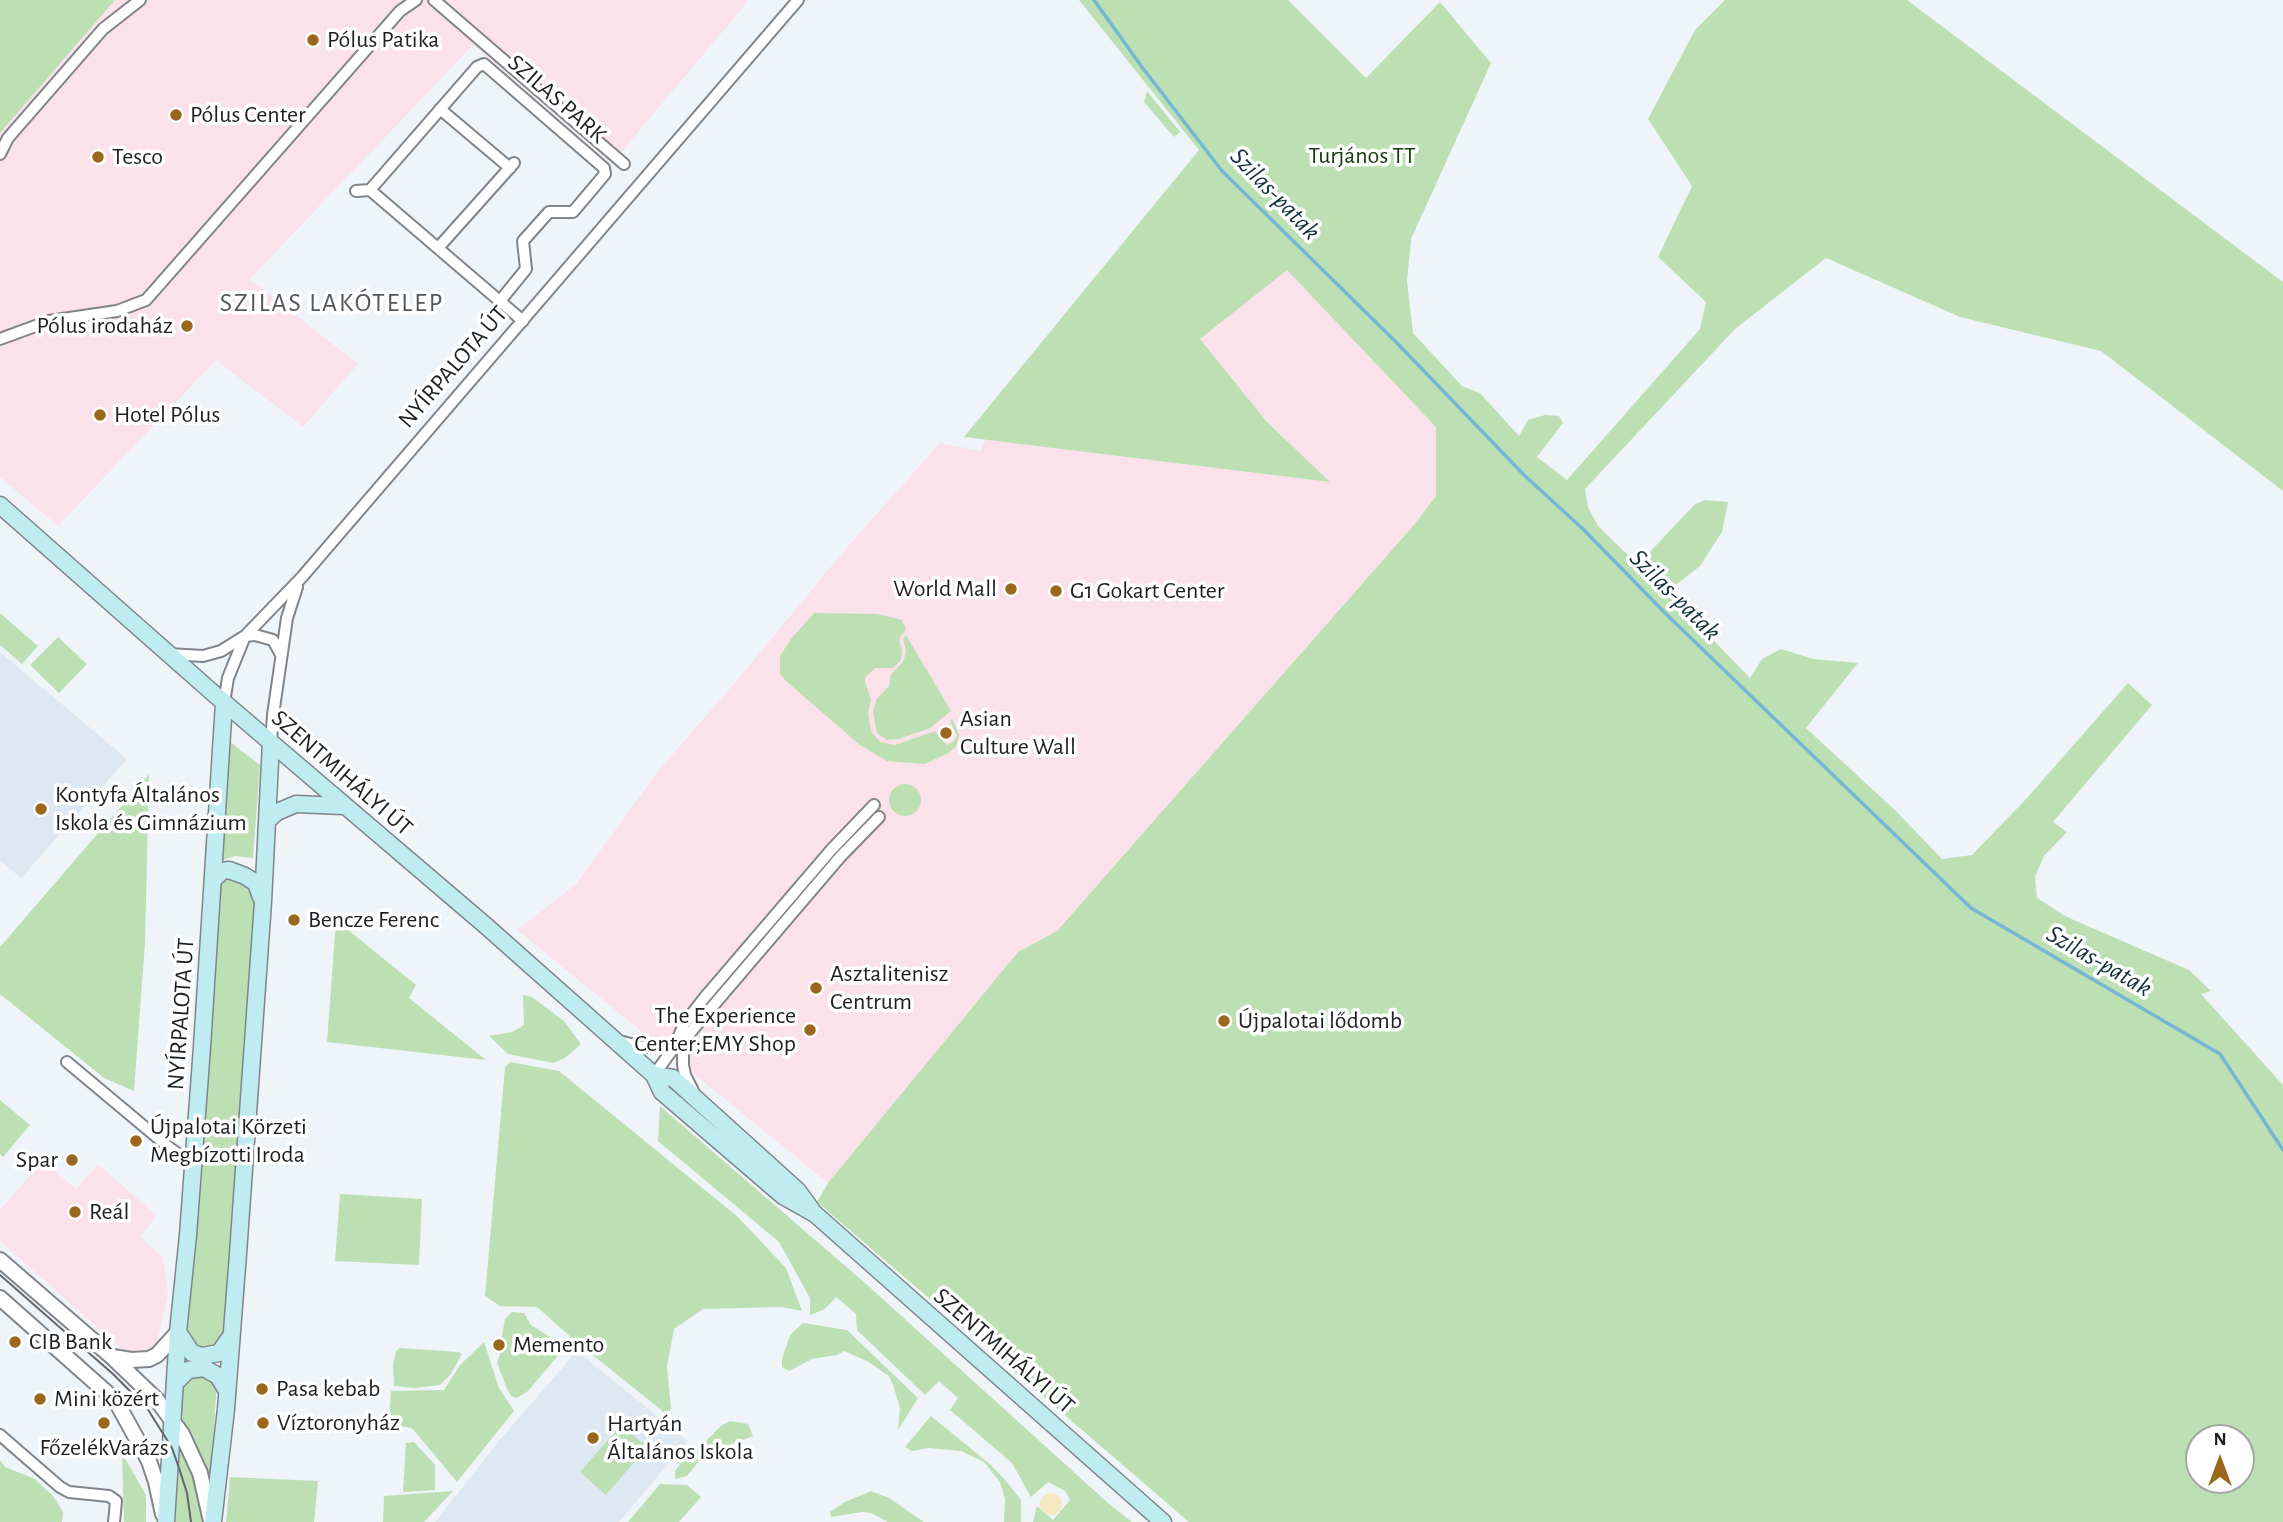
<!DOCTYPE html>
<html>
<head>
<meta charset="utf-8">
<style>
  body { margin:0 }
  #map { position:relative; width:2283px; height:1522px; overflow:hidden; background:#eff4f9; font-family:"Alegreya Sans",sans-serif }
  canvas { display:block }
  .north { position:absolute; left:2185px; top:1424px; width:70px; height:70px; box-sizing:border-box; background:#fff; border:2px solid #a5a5a6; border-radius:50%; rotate:0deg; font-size:19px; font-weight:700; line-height:28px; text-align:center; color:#1d1f21 }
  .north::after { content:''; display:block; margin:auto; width:24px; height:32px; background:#9a671c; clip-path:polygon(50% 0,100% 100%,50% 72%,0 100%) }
</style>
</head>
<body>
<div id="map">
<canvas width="2283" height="1522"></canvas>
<div class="north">N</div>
</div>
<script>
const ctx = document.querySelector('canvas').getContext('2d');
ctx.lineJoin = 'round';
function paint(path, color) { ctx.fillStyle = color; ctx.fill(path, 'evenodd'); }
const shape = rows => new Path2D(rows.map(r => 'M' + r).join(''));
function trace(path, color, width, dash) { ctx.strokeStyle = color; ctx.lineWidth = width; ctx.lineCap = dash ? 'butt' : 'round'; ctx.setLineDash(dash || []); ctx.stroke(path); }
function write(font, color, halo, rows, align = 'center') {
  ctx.font = font + ' "Alegreya Sans",sans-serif'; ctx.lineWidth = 7; ctx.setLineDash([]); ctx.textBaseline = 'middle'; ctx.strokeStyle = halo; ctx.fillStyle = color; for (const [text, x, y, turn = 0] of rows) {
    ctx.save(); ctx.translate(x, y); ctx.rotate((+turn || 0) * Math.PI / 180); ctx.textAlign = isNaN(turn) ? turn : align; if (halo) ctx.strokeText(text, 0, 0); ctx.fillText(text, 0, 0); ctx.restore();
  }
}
paint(shape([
  [115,0,749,0,612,163,473,45,250,279,358,364,303,427,216,360,58,526,0,477,0,133],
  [1287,269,1436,427,1436,496,1413,526,1057,931,1018,952,828,1183,517,930,576,884,659,770,738,679,849,545,940,443,981,451,985,439,1329,482,1267,422,1200,339],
  [43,1161,76,1189,98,1164,157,1216,140,1237,163,1257,168,1294,157,1343,152,1349,125,1352,0,1241,0,1210]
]), '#fbe1ea');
paint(shape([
  [0,652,127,759,21,878,0,860],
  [577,1351,688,1441,619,1522,435,1522,503,1436]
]), '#dde8f2');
paint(shape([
  [0,0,115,0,0,133],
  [1079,0,1288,0,1366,78,1440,2,1491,63,1411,239,1407,281,1413,333,1462,386,1480,393,1519,436,1528,420,1545,415,1559,416,1563,423,1537,457,1567,480,1700,329,1706,302,1658,257,1692,186,1648,119,1695,30,1725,0,1907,0,2283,282,2283,491,2101,351,1960,317,1826,258,1735,329,1585,489,1588,507,1598,526,1635,562,1647,555,1695,504,1705,500,1728,502,1722,532,1700,566,1667,592,1750,678,1762,659,1781,649,1813,659,1858,663,1806,728,1896,811,1942,859,1972,855,2027,798,2128,683,2152,705,2053,822,2067,832,2044,856,2035,877,2037,898,2067,917,2189,970,2211,991,2201,994,2283,1085,2283,1522,1189,1522,817,1202,828,1183,1018,952,1057,931,1413,526,1436,496,1436,427,1287,270,1200,339,1267,422,1330,482,964,437,1199,150],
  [2241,1438,2241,1480,2199,1480,2199,1438],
  [1147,91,1180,132,1174,137,1144,102],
  [0,613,38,646,22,664,0,645],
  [814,613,877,614,902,620,906,629,899,639,902,651,901,660,893,668,875,668,865,678,865,683,871,699,868,714,871,731,880,742,895,745,935,731,947,745,954,741,957,736,950,721,952,719,959,735,956,746,950,752,925,764,887,761,860,745,786,681,780,674,780,656,791,639],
  [906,635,951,711,930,728,899,739,887,740,877,733,873,712,876,700,889,686,891,675,904,660,906,651,903,639],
  [58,637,87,664,59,693,30,665],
  [226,739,260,765,253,858,235,856,217,862],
  [149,774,145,943,134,1091,104,1078,0,994,0,947],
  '889 800a16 16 0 1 1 32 0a16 16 0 1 1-32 0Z',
  [237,877,255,890,225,1336,208,1353,187,1341,220,886,225,880],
  [336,920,416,985,409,998,486,1060,327,1042],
  [523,995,532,997,564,1021,581,1044,565,1058,553,1063,508,1054,489,1036,512,1032,524,1025],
  [510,1062,559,1071,738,1217,786,1268,802,1311,781,1307,703,1309,674,1329,667,1366,671,1409,666,1414,573,1339,537,1307,500,1306,485,1296,505,1067],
  [0,1100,30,1125,3,1157,0,1154],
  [660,1106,865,1283,1108,1503,1132,1522,1033,1522,1037,1506,1053,1520,1070,1500,1065,1491,1048,1482,1031,1497,1012,1463,950,1410,958,1398,939,1381,925,1395,857,1330,856,1314,836,1297,825,1309,810,1315,810,1298,779,1242,658,1141],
  [340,1194,422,1199,419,1265,335,1261],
  [512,1312,524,1313,531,1325,558,1342,562,1351,528,1391,517,1398,511,1396,507,1389,497,1363,503,1346,501,1341,505,1319],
  [803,1323,847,1330,918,1398,898,1430,900,1408,893,1385,889,1376,867,1361,844,1351,837,1355,812,1359,789,1371,782,1367,782,1359,790,1335],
  [484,1342,499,1388,514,1411,457,1482,412,1428,389,1425,391,1391,444,1390,460,1365],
  [400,1348,459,1352,462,1354,451,1374,440,1385,415,1388,394,1386,393,1365,396,1351],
  [188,1372,217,1378,210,1499,178,1419,180,1379],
  [931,1416,991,1465,1006,1481,1021,1500,1021,1522,1004,1522,1005,1499,1000,1482,984,1462,961,1451,928,1448,912,1451,905,1447],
  [730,1421,748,1424,753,1436,713,1451,699,1461,687,1476,675,1479,675,1471,683,1460,701,1446,722,1425],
  [621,1425,647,1447,606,1495,580,1472],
  [176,1435,189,1459,207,1522,169,1522],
  [414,1442,435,1465,435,1490,403,1492,406,1443],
  [122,1453,146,1495,146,1522,124,1522],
  [0,1460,5,1467,35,1479,54,1497,63,1512,62,1522,0,1522],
  [230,1477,318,1481,314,1522,226,1522],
  [660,1484,687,1485,701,1497,679,1522,628,1522],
  [453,1491,424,1522,383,1522,384,1496],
  [871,1491,889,1498,924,1522,888,1522,871,1513,862,1512,831,1517,830,1512,845,1502]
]), '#bce0b4');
paint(shape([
  '1040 1504a11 11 0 1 1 22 0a11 11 0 1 1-22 0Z'
]), '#f3eac4');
trace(shape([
  [1094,0,1142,67,1222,171,1397,343,1525,476,1583,529,1666,614,1971,908,2220,1054,2283,1150]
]), '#74b6d3', 3.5);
const minor = shape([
  [434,0,624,164],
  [440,109,510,168],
  [0,154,8,138,103,29,140,0],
  [370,190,477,67,484,64,604,168,605,174,573,212,549,212,523,241,526,269,500,301],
  [356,191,370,190,523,321],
  [438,248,514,163],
  [0,339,49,321,117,311,146,300,400,11,416,0],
  [168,654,203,656,221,651,245,636,255,635,273,640,280,653],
  [224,703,228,678,245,636,302,577,798,0],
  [271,742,273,715,287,618,297,587],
  [688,1037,683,1051,683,1065,685,1075,693,1091],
  [619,1041,642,1047,675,1046],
  [677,1044,689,1034,841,856,879,817],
  [67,1062,171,1149,193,1164],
  [654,1075,675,1046,684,1024,705,997,831,850,874,805],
  [0,1435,60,1487,69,1492,109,1496,116,1501,114,1522]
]);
const tertiary = shape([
  [0,1260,112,1357,157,1400,182,1434,200,1473,211,1521],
  [0,1298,106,1392,118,1405,149,1461,156,1482,163,1514],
  [113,1357,131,1360,149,1359,157,1355,178,1332]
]);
const secondary = shape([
  [0,505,213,693,485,925,654,1075,662,1092,783,1196,815,1214,1163,1522],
  [268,820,277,812,296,804,343,806],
  [213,880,222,871,229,870,245,876,256,883,261,897],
  [654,1075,673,1078,798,1191,811,1209],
  [178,1332,192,1353,202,1356,219,1353,231,1336],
  [176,1382,188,1370,204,1368,218,1376,227,1391],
  [166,1522,178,1332,188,1235,202,1047,224,703],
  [213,1522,226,1409,238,1254,263,902,271,742]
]);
trace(minor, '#81858a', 14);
trace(tertiary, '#81858a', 18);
trace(secondary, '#81858a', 19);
trace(minor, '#fff', 10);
trace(tertiary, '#fff', 14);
trace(secondary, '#beecf1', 16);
trace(shape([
  [0,1275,113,1374,147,1408,172,1448,179,1468,187,1493,191,1522]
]), '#636669', 2);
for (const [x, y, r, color] of [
  [313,40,7,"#9a671c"],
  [176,115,7,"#9a671c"],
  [98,157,7,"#9a671c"],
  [187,326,7,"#9a671c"],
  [100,415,7,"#9a671c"],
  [1011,589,7,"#9a671c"],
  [1056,591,7,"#9a671c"],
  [946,733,7,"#9a671c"],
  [41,809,7,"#9a671c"],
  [294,920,7,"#9a671c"],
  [816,988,7,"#9a671c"],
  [1224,1021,7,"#9a671c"],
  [810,1030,7,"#9a671c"],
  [136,1141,7,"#9a671c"],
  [72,1160,7,"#9a671c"],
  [75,1212,7,"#9a671c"],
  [15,1342,7,"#9a671c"],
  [499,1345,7,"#9a671c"],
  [262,1389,7,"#9a671c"],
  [40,1399,7,"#9a671c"],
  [104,1423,7,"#9a671c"],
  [263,1423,7,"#9a671c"],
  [593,1438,7,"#9a671c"]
]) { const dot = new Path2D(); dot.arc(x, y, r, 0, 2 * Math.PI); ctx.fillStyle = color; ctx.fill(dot); trace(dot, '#fff', 2.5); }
write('24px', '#1d1f21', '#fff', [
  ["Pólus Patika",327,40],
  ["Pólus Center",190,115],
  ["Tesco",112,157],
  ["Pólus irodaház",173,326,"right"],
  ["Hotel Pólus",114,415],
  ["World Mall",997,589,"right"],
  ["G1 Gokart Center",1070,591],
  ["Asian",960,719],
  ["Culture Wall",960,747],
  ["Kontyfa Általános",55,795],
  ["Iskola és Gimnázium",55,823],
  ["Bencze Ferenc",308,920],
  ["Asztalitenisz",830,974],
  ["Centrum",830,1002],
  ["The Experience",796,1016,"right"],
  ["Center;EMY Shop",796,1044,"right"],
  ["Újpalotai lődomb",1238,1021],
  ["Újpalotai Körzeti",150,1127],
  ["Megbízotti Iroda",150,1155],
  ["Spar",58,1160,"right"],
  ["Reál",89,1212],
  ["CIB Bank",29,1342],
  ["Memento",513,1345],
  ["Pasa kebab",276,1389],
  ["Mini közért",54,1399],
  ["Víztoronyház",277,1423],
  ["Hartyán",607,1424],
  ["Általános Iskola",607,1452],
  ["FőzelékVarázs",104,1448,"center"]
], 'left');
write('24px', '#1d1f21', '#fff', [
  ["SZILAS PARK",557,99,41],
  ["NYÍRPALOTA ÚT",453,367,-49],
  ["SZENTMIHÁLYI ÚT",342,773,41],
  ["NYÍRPALOTA ÚT",181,1014,-86],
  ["SZENTMIHÁLYI ÚT",1004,1351,41]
]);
write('24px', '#143b0a', '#fff', [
  ["Turjános TT",1362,156]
]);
write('italic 26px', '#10303d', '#fff', [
  ["Szilas-patak",1275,194,46],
  ["Szilas-patak",1675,595,45],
  ["Szilas-patak",2099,961,30]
]);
ctx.letterSpacing = '2px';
write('26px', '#53575b', '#fff', [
  ["SZILAS LAKÓTELEP",332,303]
]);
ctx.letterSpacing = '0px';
</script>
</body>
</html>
